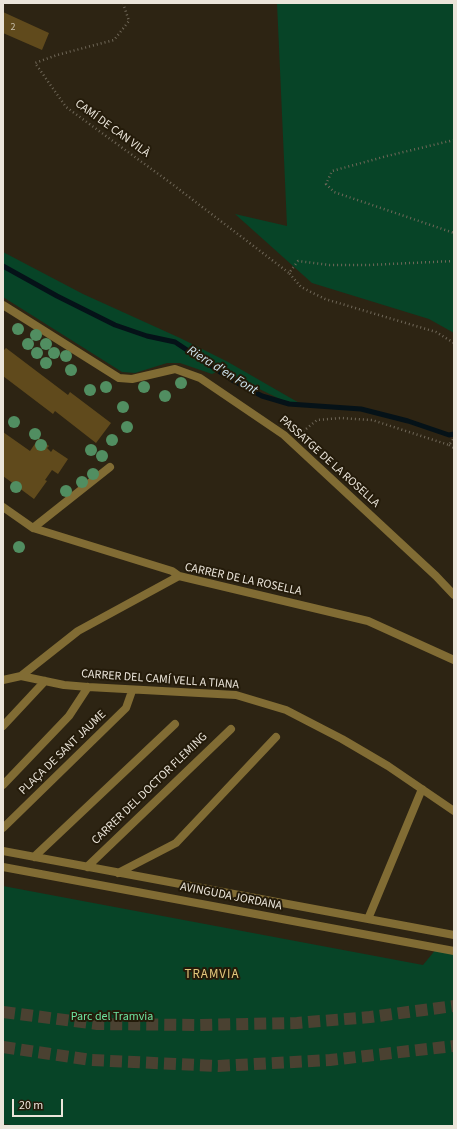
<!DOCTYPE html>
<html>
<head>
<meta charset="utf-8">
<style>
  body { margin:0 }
  #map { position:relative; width:457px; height:1129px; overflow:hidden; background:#2d2413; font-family:"Source Sans 3",sans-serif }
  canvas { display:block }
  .frame { position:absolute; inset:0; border:4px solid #ebe5da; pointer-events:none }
  .scale { position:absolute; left:12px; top:1099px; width:51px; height:18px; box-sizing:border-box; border:2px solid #ebe5da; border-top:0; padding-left:5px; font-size:12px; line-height:14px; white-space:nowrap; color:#ebe5da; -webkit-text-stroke:3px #241b0a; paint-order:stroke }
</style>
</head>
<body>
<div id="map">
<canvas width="457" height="1129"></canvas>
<div class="frame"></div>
<div class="scale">20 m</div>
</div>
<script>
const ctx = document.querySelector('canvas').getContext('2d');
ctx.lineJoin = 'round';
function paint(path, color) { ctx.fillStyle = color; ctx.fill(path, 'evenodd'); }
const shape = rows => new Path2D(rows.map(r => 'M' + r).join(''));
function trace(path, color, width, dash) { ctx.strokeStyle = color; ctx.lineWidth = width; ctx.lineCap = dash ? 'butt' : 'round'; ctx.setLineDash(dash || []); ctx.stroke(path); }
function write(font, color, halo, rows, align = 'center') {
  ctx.font = font + ' "Source Sans 3",sans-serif'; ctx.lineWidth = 4; ctx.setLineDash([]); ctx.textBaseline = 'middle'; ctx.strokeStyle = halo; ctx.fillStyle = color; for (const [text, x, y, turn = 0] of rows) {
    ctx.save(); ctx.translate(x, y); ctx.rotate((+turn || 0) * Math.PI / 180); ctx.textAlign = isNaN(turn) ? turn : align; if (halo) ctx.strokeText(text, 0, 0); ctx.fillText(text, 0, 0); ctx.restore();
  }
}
paint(shape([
  [277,3,454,3,454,333,429,319,312,283,235,214,287,226],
  [3,252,83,294,180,338,228,362,301,404,282,400,220,370,212,374,180,363,167,363,135,373,122,372,3,297],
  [3,886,423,965,437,948,454,952,454,1126,19,1126,3,1124]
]), '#074427');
trace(shape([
  [3,266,57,296,115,325,147,336,175,342,232,380,262,396,289,404,361,409,408,421,449,435,454,434]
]), '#051218', 5);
paint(shape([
  [3,12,49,33,42,50,3,33],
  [6,348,68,395,70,392,111,423,96,443,55,411,53,414,3,376,3,351],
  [3,432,30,451,39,438,49,446,47,448,51,452,53,449,68,459,58,474,52,470,45,480,47,481,34,499,3,476]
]), '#604a1c');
trace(shape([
  [3,1012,97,1024,197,1025,297,1023,370,1017,454,1006],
  [3,1047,91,1060,218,1066,330,1060,454,1046]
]), '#4a4131', 12, [12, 6]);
trace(shape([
  [123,3,129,21,114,40,57,55,35,63,66,107,168,181,289,273],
  [454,140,387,156,332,171,326,184,334,192,454,233],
  [454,261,369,265,330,265,298,261,289,273,301,287,325,299,436,332,454,343],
  [300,434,317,420,341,418,372,420,449,445,454,438],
  [449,445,454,448]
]), '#706859', 2.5, [1, 3]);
trace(shape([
  [3,305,119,378,132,379,175,369,200,378,284,435,436,576,454,595],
  [3,507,33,528,172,571,179,576],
  [33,528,110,467],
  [21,676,78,631,179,576,368,621,454,660],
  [3,680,21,676,64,685,88,687,236,695,286,710,342,739,388,766,454,811],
  [3,726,45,681],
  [3,785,69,716,88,687],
  [3,828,126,708,132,691],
  [3,851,454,935],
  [34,857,175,724],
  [3,867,454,951],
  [87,867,231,729],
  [118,873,176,843,276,737],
  [368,919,422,789]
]), '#816c34', 8);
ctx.fillStyle = '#518e61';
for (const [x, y] of [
  [18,329],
  [36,335],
  [28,344],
  [46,344],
  [37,353],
  [54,353],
  [66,356],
  [46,363],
  [71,370],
  [181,383],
  [106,387],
  [144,387],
  [90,390],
  [165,396],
  [123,407],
  [14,422],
  [127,427],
  [35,434],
  [112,440],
  [41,445],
  [91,450],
  [102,456],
  [93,474],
  [82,482],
  [16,487],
  [66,491],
  [19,547]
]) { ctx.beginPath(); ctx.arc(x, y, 6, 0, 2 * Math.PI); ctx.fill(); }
write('10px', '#c8beaa', null, [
  ["2",13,28]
]);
write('12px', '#ebe5da', '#241b0a', [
  ["CAMÍ DE CAN VILÀ",112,129,36],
  ["PASSATGE DE LA ROSELLA",329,462,42],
  ["CARRER DE LA ROSELLA",243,580,12],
  ["CARRER DEL CAMÍ VELL A TIANA",160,680,4],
  ["PLAÇA DE SANT JAUME",63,753,-44],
  ["CARRER DEL DOCTOR FLEMING",150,789,-44],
  ["AVINGUDA JORDANA",231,897,11]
]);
write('12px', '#6ee4a1', '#241b0a', [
  ["Parc del Tramvia",112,1017]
]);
write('italic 13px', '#cfe6f1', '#241b0a', [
  ["Riera d'en Font",222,371,32]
]);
ctx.letterSpacing = '1px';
write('13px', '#e3c87c', '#241b0a', [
  ["TRAMVIA",212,975]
]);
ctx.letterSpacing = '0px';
</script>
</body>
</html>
